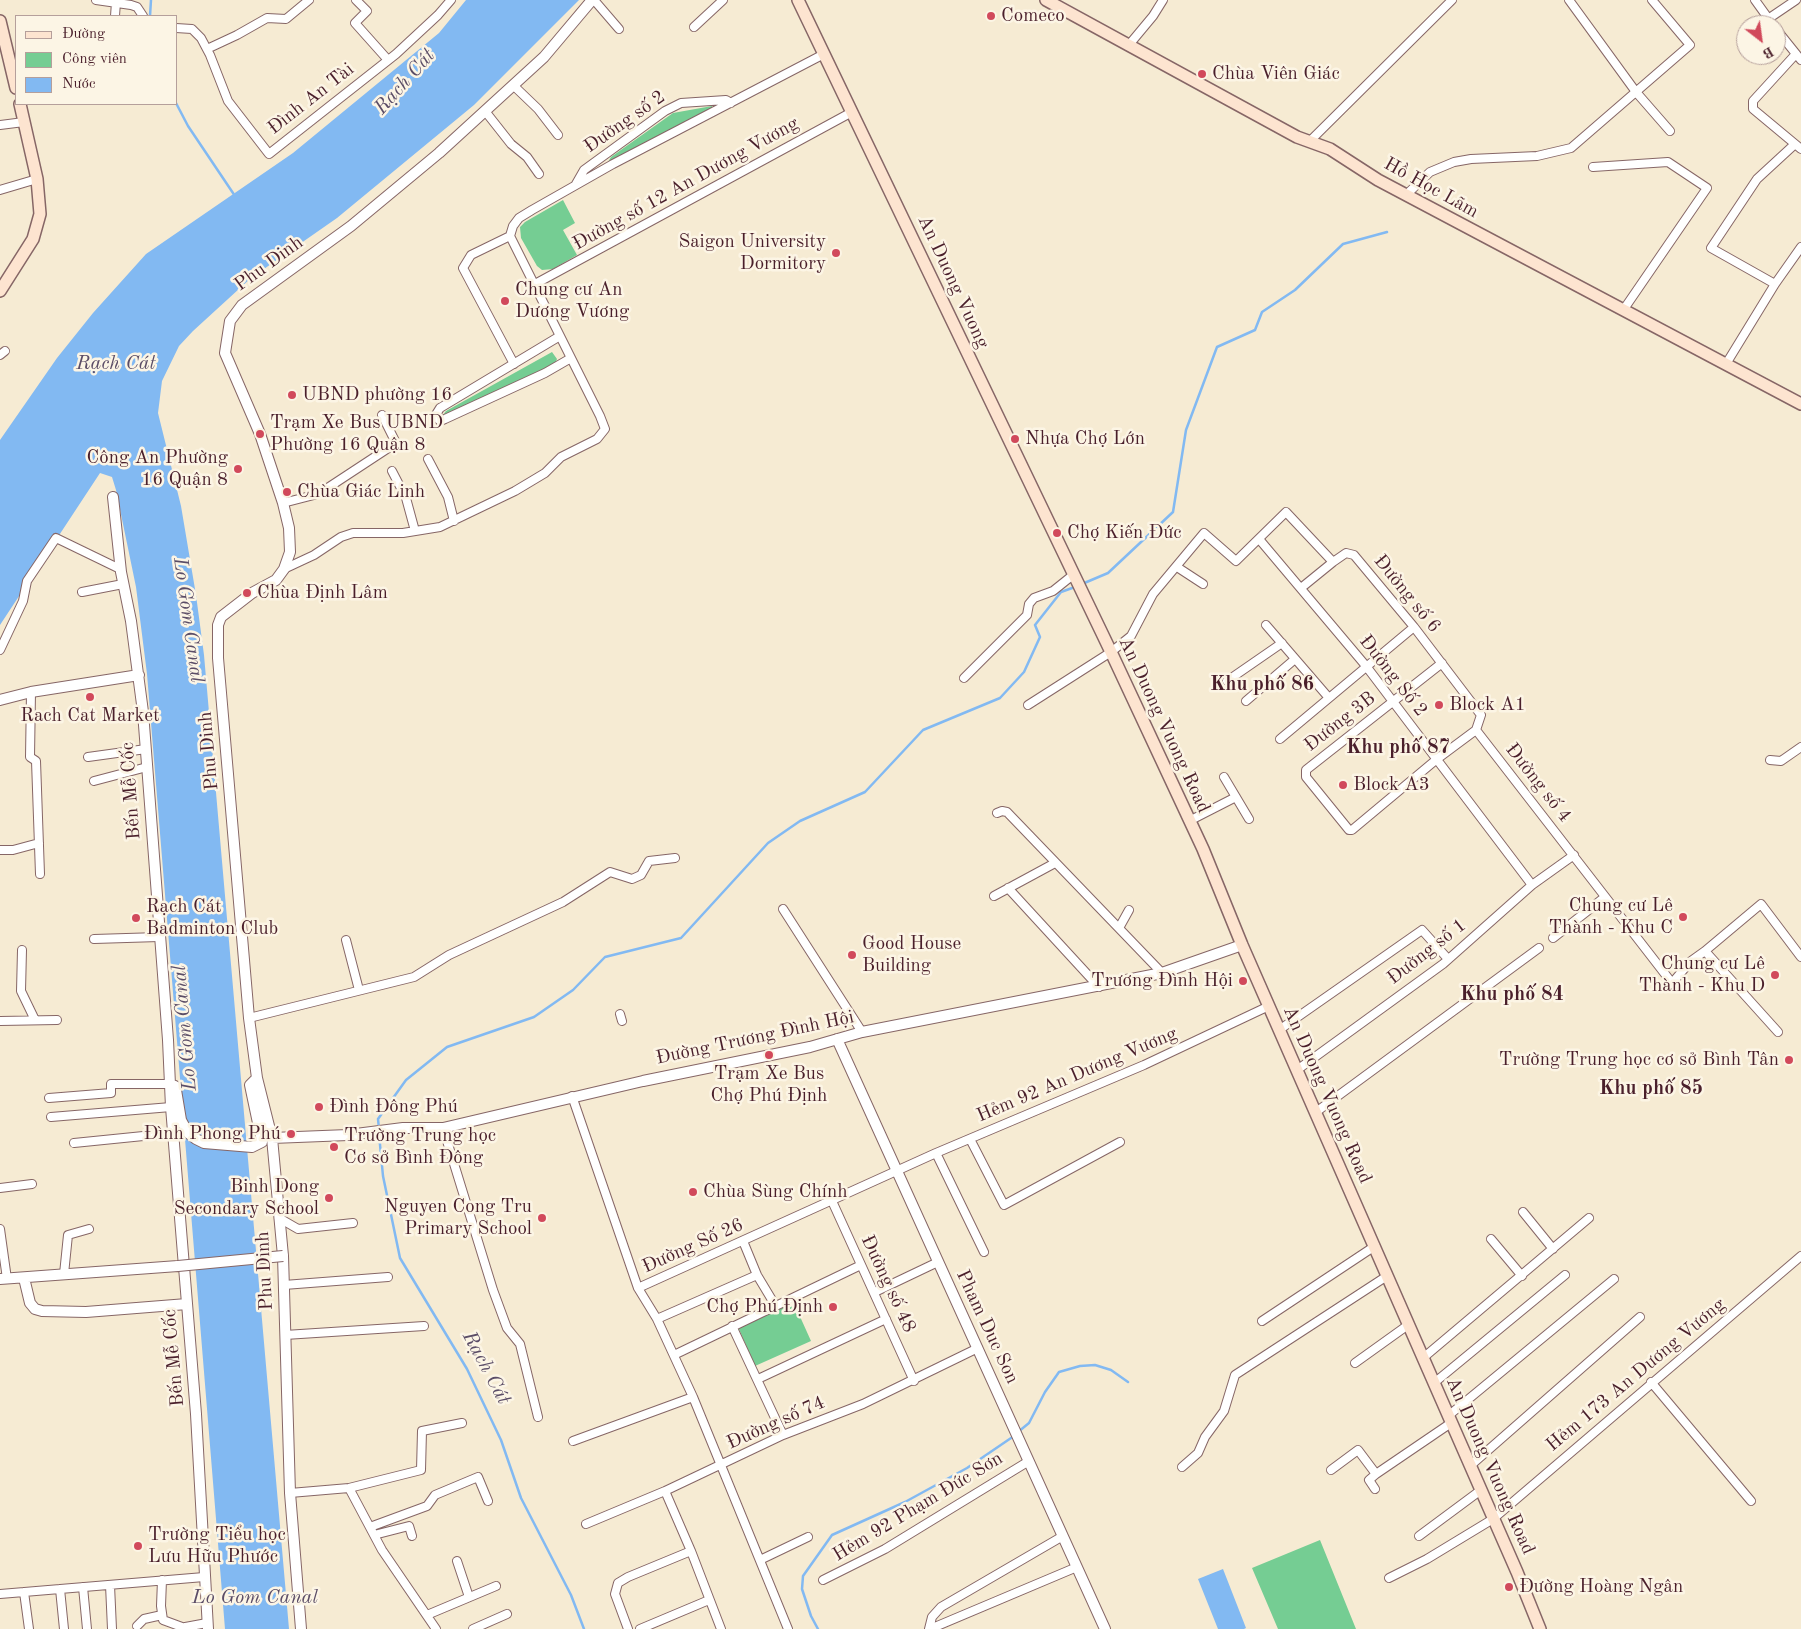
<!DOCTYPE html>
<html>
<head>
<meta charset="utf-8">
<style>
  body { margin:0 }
  #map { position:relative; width:1801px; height:1629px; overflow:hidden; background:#f6ebd3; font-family:"Old Standard TT",serif }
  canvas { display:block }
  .legend { position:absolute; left:15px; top:15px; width:162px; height:90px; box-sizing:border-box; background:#fcf5e5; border:1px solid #b59f9b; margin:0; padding:6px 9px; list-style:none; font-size:15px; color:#4a1f2b }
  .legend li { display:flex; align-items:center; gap:10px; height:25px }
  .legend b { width:25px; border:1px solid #b59f9b }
  .north { position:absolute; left:1736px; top:15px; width:50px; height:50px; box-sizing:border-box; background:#fcf5e5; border:1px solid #b59f9b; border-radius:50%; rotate:150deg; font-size:14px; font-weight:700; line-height:20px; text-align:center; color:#4a1f2b }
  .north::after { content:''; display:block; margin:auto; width:18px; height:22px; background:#d1495b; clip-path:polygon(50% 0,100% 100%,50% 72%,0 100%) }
</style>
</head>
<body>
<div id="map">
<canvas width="1801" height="1629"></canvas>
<ul class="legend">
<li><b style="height:6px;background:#fde4d0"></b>Đường</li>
<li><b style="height:14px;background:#75cd93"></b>Công viên</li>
<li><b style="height:14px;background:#82b9f2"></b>Nước</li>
</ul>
<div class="north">B</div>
</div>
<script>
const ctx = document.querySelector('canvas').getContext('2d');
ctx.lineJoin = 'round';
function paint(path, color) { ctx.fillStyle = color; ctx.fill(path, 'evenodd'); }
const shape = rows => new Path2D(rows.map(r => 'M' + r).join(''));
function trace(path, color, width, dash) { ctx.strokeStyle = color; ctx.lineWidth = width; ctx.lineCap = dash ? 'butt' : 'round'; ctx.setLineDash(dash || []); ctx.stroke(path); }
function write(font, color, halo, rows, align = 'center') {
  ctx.font = font + ' "Old Standard TT",serif'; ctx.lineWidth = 5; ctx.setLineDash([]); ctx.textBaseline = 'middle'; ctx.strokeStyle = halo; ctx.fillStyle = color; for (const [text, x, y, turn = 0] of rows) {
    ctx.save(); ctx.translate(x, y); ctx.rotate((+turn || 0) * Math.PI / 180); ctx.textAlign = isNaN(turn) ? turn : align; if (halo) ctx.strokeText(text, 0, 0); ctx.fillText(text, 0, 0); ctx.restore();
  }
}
paint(shape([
  [712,106,712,108,612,162,608,162,611,157,673,113],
  [563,200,575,223,563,230,577,255,553,269,542,270,537,266,521,238,520,227,525,222],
  [552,352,557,359,555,364,451,415,443,415,446,411],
  [793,1301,811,1341,755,1366,738,1327],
  [1320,1540,1356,1629,1278,1629,1252,1568]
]), '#75cd93');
paint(shape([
  [466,0,579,0,474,105,337,218,251,278,193,331,179,346,162,381,158,413,181,506,196,595,204,655,289,1629,225,1629,147,674,136,587,116,490,112,477,100,473,0,625,0,440,57,358,93,313,146,254,293,153,439,33],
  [1223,1569,1246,1628,1244,1629,1218,1629,1198,1579]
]), '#82b9f2');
trace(shape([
  [150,16,151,0],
  [176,103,188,126,235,196],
  [1082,584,1108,573,1173,512,1186,430,1217,347,1255,330,1262,312,1295,290,1343,244,1387,232],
  [379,1129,378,1119,406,1080,447,1047,534,1017,573,990,605,957,681,938,768,843,800,821,865,792,923,730,1000,698,1024,672,1040,637,1035,625,1061,592,1075,587],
  [379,1134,383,1176,400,1258,467,1369,501,1440,521,1498,571,1595,584,1629],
  [1018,1432,1029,1423,1045,1392,1059,1372,1080,1366,1095,1365,1111,1370,1128,1382],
  [818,1629,811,1616,802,1589,803,1576,832,1535,905,1502,967,1468,1014,1436]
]), '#82b9f2', 2.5);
const minor = shape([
  [96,0,131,5,137,7,143,16],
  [356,0,367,11,355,23,388,60],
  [594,0,619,29],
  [1569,0,1636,92,1670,131],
  [1755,0,1773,25],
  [115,16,116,2],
  [1768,19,1796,0],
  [694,27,723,0],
  [176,28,192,29,201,38,210,55,228,101,269,154,396,54,438,15,451,0],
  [1776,29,1801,60],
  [1128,46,1153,16,1163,0],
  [207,49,237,35,267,18,286,19,309,0],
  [1795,55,1753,101,1753,109,1801,149],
  [514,86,538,109,558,135],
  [485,111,511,144,527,157,539,174],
  [0,125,24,122],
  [1311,140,1452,0],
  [1593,167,1668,162,1707,188,1624,309],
  [576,184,584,170,665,111,681,103,726,100,731,103],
  [0,190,37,179],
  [1406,195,1430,172,1454,162,1471,159,1537,156,1571,148,1690,45,1652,0],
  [510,236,471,255,463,268,514,364],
  [535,284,852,112],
  [1775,284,1711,248,1757,179,1795,144],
  [560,336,440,408,435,416,440,421,445,419,545,373,571,358],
  [0,355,5,351],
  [1726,364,1775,284,1801,247],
  [428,459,448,497,454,521],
  [392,471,406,498,415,531],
  [283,503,314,495,326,489,396,443,382,415],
  [1259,539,1366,666,1532,885],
  [1177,567,1203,584],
  [284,569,314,555,341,537,353,533,403,533,440,527,515,491,545,473,561,457,597,439,605,429,600,416,510,236,513,226,519,218,532,210,613,164,824,54],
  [1301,588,1333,562],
  [82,592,123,584],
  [1266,625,1329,698],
  [0,650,23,601,27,581,56,538,120,569],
  [1442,663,1306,770,1306,777,1349,830,1352,830,1437,759,1476,730],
  [964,678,1027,615,1029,604,1034,598,1053,591,1073,575],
  [1227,681,1282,643],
  [31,692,30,757,36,761,40,874],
  [1246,701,1295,659],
  [1028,705,1111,652,1131,636,1153,594,1204,533,1236,561,1286,512,1333,562,1346,553,1354,555,1414,627,1481,715,1476,730],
  [1476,730,1672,983,1691,961,1705,951,1778,1032],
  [1280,739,1414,627],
  [88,757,146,749],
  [1770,760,1781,761,1801,747],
  [1224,777,1249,819],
  [94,781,147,767],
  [997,813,1002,811,1007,812,1162,973],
  [1189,821,1236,797],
  [0,850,13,850,39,843],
  [1008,888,1099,987],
  [994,896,1055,863],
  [783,909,862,1032],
  [1119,928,1129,910],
  [1553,938,1605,897],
  [94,939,159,937],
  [346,940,359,990],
  [22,950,21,991,35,1020],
  [1705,951,1761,904,1801,957],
  [620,1014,622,1021],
  [249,1018,414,977,449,955,563,902,610,872,632,879,641,875,649,861,675,858],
  [0,1021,57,1020],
  [1279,1030,1422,930,1448,959],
  [1297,1070,1443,964,1532,885,1574,855],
  [572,1096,638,1288,657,1319,693,1397,788,1629],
  [49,1098,111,1093,111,1084,169,1084],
  [1316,1112,1539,948],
  [51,1117,171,1107],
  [443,1128,493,1290,507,1328,520,1344,538,1417],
  [970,1139,1004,1205,1120,1142],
  [74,1143,173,1133],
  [936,1153,984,1252],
  [0,1188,32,1184],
  [832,1201,914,1381],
  [1523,1212,1553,1249],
  [279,1218,298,1229,353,1223],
  [0,1229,7,1279],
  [1491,1239,1522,1276],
  [743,1241,757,1275,775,1305],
  [64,1274,68,1235,89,1229],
  [284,1285,388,1277],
  [638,1288,936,1153,1144,1065,1269,1006],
  [875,1292,938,1262],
  [657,1319,757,1275],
  [1262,1321,1375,1246],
  [732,1326,783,1435],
  [285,1335,424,1326],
  [674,1355,861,1265],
  [1423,1358,1589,1218],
  [1355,1363,1408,1325],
  [758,1379,886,1319],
  [1651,1382,1751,1501],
  [1434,1383,1565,1275],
  [1448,1416,1614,1279],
  [573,1441,693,1397],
  [1470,1466,1640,1317],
  [1182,1467,1198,1453,1205,1437,1224,1411,1235,1375,1387,1276],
  [1331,1470,1358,1450,1376,1474,1451,1423],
  [349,1488,382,1550,436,1629],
  [1375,1489,1369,1480,1376,1474],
  [665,1491,691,1551,721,1629],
  [290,1493,349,1488,421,1470,422,1431,462,1423],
  [586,1524,665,1491,783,1435,863,1404,978,1348],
  [370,1527,427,1506,435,1495,478,1477,488,1501],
  [374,1535,409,1526,412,1536],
  [1419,1536,1481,1490],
  [760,1560,808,1537],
  [457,1561,469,1597],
  [1389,1578,1427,1559,1493,1519,1801,1256],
  [162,1580,161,1606,163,1620,182,1627],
  [823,1580,885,1549,1029,1461],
  [110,1585,112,1629],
  [83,1587,87,1629],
  [60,1589,64,1629],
  [24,1592,29,1629],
  [0,1594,204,1577],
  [427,1615,496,1586],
  [137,1626,144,1619,162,1615],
  [180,1628,207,1623],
  [473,1629,507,1614],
  [628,1629,615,1594,618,1583,628,1577,691,1551],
  [640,1629,709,1600],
  [929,1629,932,1617,941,1607,1063,1536],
  [930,1629,1077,1567]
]);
const tertiary = shape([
  [113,497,121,572,131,621,143,712,168,1040,171,1107,196,1414,208,1629],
  [0,700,31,692,139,675],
  [837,1039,1105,1629],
  [169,1084,175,1086,176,1090,181,1120,188,1133,196,1139,204,1143,252,1147,262,1142,250,1085,257,1078],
  [272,1138,348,1135,403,1128,443,1128,643,1081,810,1047,862,1032,1162,973,1242,945],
  [24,1278,30,1303,35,1309,42,1311,86,1312,187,1304],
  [0,1279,178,1266],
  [301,1629,290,1493,283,1256,272,1138,257,1078,249,1018,218,658,218,625,221,617,252,593,276,580,284,569,290,552,289,528,283,503,260,434,225,353,230,321,242,305,351,226,439,153,544,57,592,0]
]);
const secondary = shape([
  [798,0,1111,652,1203,849,1242,945,1517,1572,1540,1629],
  [1046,0,1297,137,1330,149,1378,180,1801,404],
  [0,21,16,88],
  [0,291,33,239,40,214,37,179,20,104]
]);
trace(minor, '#866666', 10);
trace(tertiary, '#866666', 12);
trace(secondary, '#866666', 14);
trace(minor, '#fff', 8);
trace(tertiary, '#fff', 10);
trace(secondary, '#fde4d0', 11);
const tertiaryBridge = shape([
  [178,1266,283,1256]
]);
trace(tertiaryBridge, '#866666', 12, []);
trace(tertiaryBridge, '#fff', 10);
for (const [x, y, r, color] of [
  [991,16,5,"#d1495b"],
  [1202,74,5,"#d1495b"],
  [836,253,5,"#d1495b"],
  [505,301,5,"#d1495b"],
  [292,395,5,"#d1495b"],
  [260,434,5,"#d1495b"],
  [1015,439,5,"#d1495b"],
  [238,469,5,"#d1495b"],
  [287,492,5,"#d1495b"],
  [1057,533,5,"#d1495b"],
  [247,593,5,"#d1495b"],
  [90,697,5,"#d1495b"],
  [1439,705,5,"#d1495b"],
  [1343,785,5,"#d1495b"],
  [1683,917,5,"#d1495b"],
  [136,918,5,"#d1495b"],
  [852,955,5,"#d1495b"],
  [1775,975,5,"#d1495b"],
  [1243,981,5,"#d1495b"],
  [769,1055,5,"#d1495b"],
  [1789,1060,5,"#d1495b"],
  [319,1107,5,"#d1495b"],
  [291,1134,5,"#d1495b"],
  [334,1147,5,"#d1495b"],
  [693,1192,5,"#d1495b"],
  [329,1198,5,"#d1495b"],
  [542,1218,5,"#d1495b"],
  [833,1307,5,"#d1495b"],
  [138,1546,5,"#d1495b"],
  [1509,1587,5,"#d1495b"]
]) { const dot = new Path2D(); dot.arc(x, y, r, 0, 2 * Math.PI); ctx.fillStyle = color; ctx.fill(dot); trace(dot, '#fcf5e5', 2); }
write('19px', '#4a1f2b', '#fcf5e5', [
  ["Comeco",1001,16],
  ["Chùa Viên Giác",1212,74],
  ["Saigon University",826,242,"right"],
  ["Dormitory",826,264,"right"],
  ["Chung cư An",515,290],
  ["Dương Vương",515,312],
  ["UBND phường 16",302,395],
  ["Trạm Xe Bus UBND",270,423],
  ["Phường 16 Quận 8",270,445],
  ["Nhựa Chợ Lớn",1025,439],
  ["Công An Phường",228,458,"right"],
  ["16 Quận 8",228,480,"right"],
  ["Chùa Giác Linh",297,492],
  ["Chợ Kiến Đức",1067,533],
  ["Chùa Định Lâm",257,593],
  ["Block A1",1449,705],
  ["Rach Cat Market",90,716,"center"],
  ["Block A3",1353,785],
  ["Chung cư Lê",1673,906,"right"],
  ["Thành - Khu C",1673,928,"right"],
  ["Rạch Cát",146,907],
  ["Badminton Club",146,929],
  ["Good House",862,944],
  ["Building",862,966],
  ["Chung cư Lê",1765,964,"right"],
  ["Thành - Khu D",1765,986,"right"],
  ["Trương Đình Hội",1233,981,"right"],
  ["Trường Trung học cơ sở Bình Tân",1779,1060,"right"],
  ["Trạm Xe Bus",769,1074,"center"],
  ["Chợ Phú Định",769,1096,"center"],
  ["Đình Đông Phú",329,1107],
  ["Đình Phong Phú",281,1134,"right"],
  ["Trường Trung học",344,1136],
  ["Cơ sở Bình Đông",344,1158],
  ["Binh Dong",319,1187,"right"],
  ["Secondary School",319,1209,"right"],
  ["Chùa Sùng Chính",703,1192],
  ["Nguyen Cong Tru",532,1207,"right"],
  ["Primary School",532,1229,"right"],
  ["Chợ Phú Định",823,1307,"right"],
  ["Trường Tiểu học",148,1535],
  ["Lưu Hữu Phước",148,1557],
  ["Đường Hoàng Ngân",1519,1587]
], 'left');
write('19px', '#4a1f2b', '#fcf5e5', [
  ["Đình An Tài",311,99,-38],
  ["Đường số 2",625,122,-35],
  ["Đường số 12 An Dương Vương",686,184,-29],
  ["Hồ Học Lãm",1431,188,29],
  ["Phu Dinh",269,264,-36],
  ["An Duong Vuong",953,282,65],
  ["Đường số 6",1407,594,51],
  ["Đường Số 2",1393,676,52],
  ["Đường 3B",1340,722,-38],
  ["An Duong Vuong Road",1164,725,65],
  ["Phu Dinh",209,751,-95],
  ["Đường số 4",1538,783,52],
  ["Bến Mễ Cốc",131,791,-94],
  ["Đường số 1",1427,952,-38],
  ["Đường Trương Đình Hội",755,1038,-12],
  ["Hẻm 92 An Dương Vương",1077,1075,-23],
  ["An Duong Vuong Road",1327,1095,66],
  ["Đường Số 26",693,1246,-24],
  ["Phu Dinh",265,1271,-93],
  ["Đường số 48",888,1284,65],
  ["Pham Duc Son",987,1327,65],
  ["Bến Mễ Cốc",174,1358,-95],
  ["Hẻm 173 An Dương Vương",1636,1375,-40],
  ["Đường số 74",776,1423,-24],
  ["An Duong Vuong Road",1490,1466,66],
  ["Hẻm 92 Phạm Đức Sơn",918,1507,-31]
]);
write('italic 20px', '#5b4d67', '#fcf5e5', [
  ["Rạch Cát",405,82,-48],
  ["Rạch Cát",116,364],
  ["Lo Gom Canal",188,620,82],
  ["Lo Gom Canal",185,1028,-95],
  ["Rạch Cát",486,1368,62],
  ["Lo Gom Canal",255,1598]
]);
write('bold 20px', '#4a1f2b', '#fcf5e5', [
  ["Khu phố 86",1262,685],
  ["Khu phố 87",1398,748],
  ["Khu phố 84",1512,995],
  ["Khu phố 85",1651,1089]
]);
</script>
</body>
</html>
